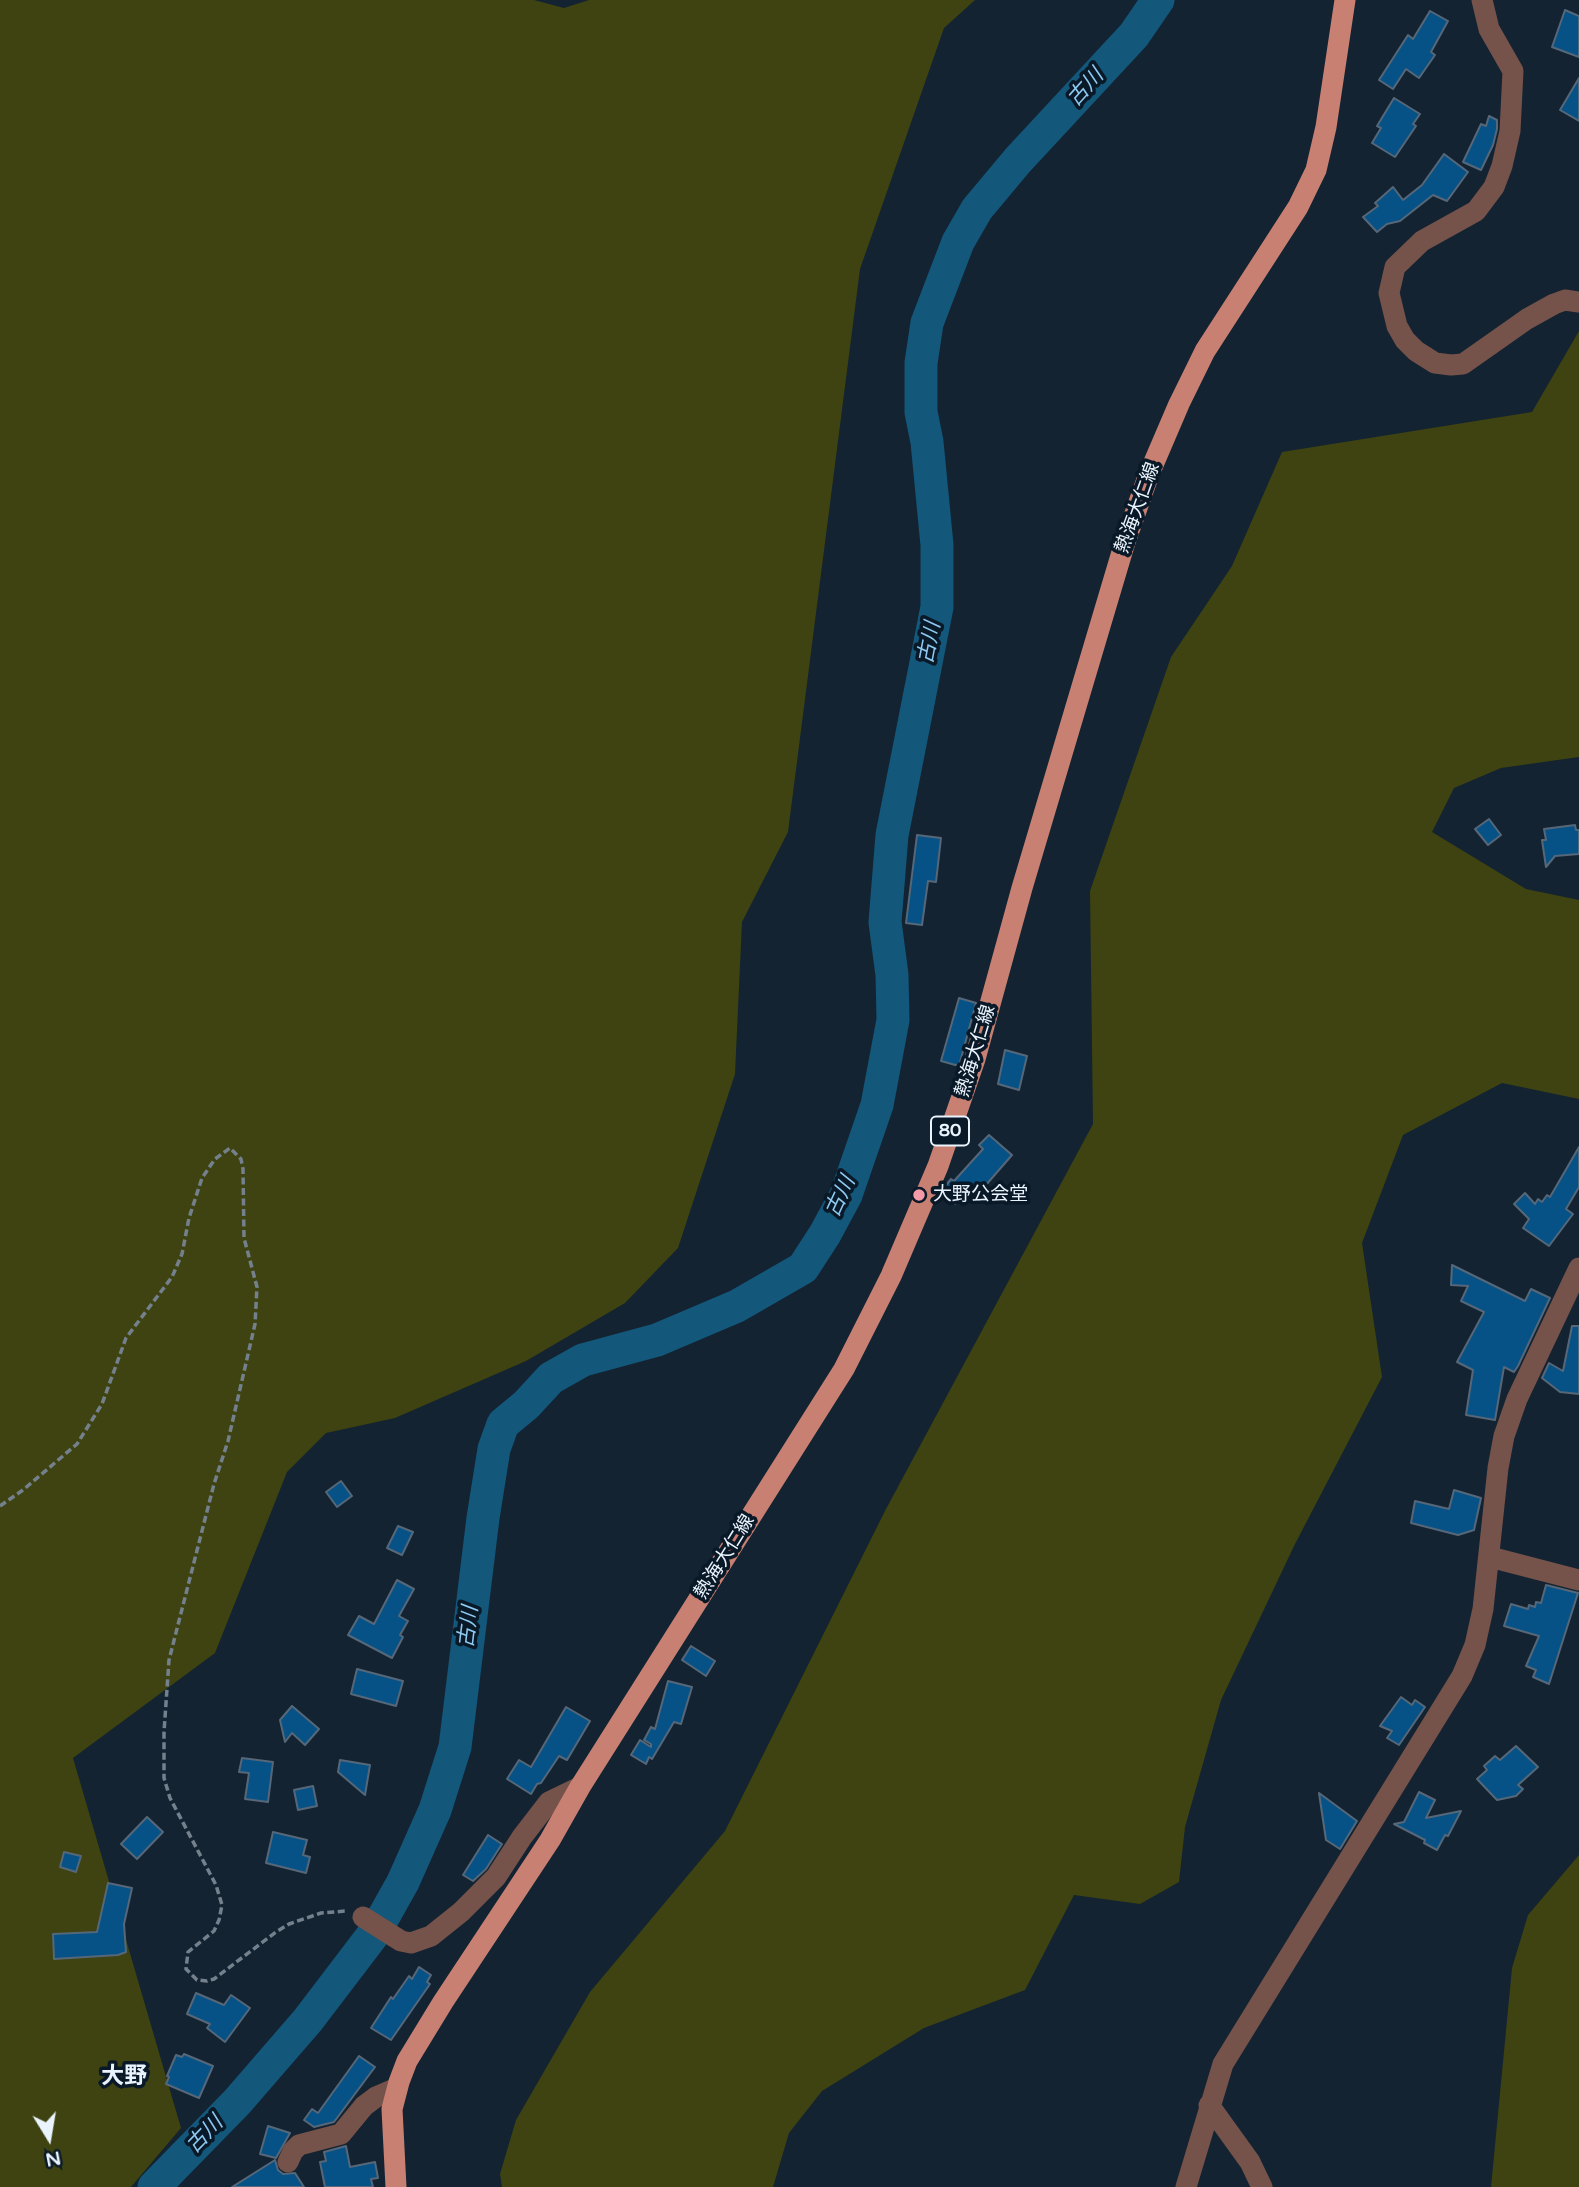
<!DOCTYPE html>
<html>
<head>
<meta charset="utf-8">
<style>
  body { margin:0 }
  #map { position:relative; width:1579px; height:2187px; overflow:hidden; background:#132331; font-family:"Varela Round",sans-serif }
  canvas { display:block }
  .north { position:absolute; left:14px; top:2103px; width:70px; height:70px; -webkit-text-stroke:5px #0a1927; paint-order:stroke; rotate:169deg; font-size:19px; font-weight:700; line-height:28px; text-align:center; color:#eaf4fe }
  .north::after { content:''; display:block; margin:auto; width:24px; height:32px; background:#eaf4fe; clip-path:polygon(50% 0,100% 100%,50% 72%,0 100%) }
</style>
</head>
<body>
<div id="map">
<canvas width="1579" height="2187"></canvas>
<div class="north">N</div>
</div>
<script>
const ctx = document.querySelector('canvas').getContext('2d');
ctx.lineJoin = 'round';
function paint(path, color) { ctx.fillStyle = color; ctx.fill(path, 'evenodd'); }
const shape = rows => new Path2D(rows.map(r => 'M' + r).join(''));
function trace(path, color, width, dash) { ctx.strokeStyle = color; ctx.lineWidth = width; ctx.lineCap = dash ? 'butt' : 'round'; ctx.setLineDash(dash || []); ctx.stroke(path); }
function write(font, color, halo, rows, align = 'center') {
  ctx.font = font + ' "Varela Round","Noto Sans JP",sans-serif'; ctx.lineWidth = 7; ctx.setLineDash([]); ctx.textBaseline = 'middle'; ctx.strokeStyle = halo; ctx.fillStyle = color; for (const [text, x, y, turn = 0] of rows) {
    ctx.save(); ctx.translate(x, y); ctx.rotate((+turn || 0) * Math.PI / 180); ctx.textAlign = isNaN(turn) ? turn : align; if (halo) ctx.strokeText(text, 0, 0); ctx.fillText(text, 0, 0); ctx.restore();
  }
}
paint(shape([
  [0,0,534,0,564,8,589,0,975,0,944,28,860,269,788,832,742,922,735,1074,678,1248,625,1303,526,1361,395,1418,326,1433,287,1472,215,1653,73,1758,181,2128,131,2187,0,2187],
  [1579,331,1579,757,1501,768,1454,788,1432,832,1526,889,1579,900,1579,1099,1502,1083,1403,1135,1362,1243,1382,1377,1295,1544,1221,1700,1185,1827,1179,1882,1140,1904,1074,1895,1025,1990,924,2028,822,2091,789,2133,773,2187,502,2187,500,2174,516,2120,590,1992,725,1831,886,1509,1093,1124,1090,891,1171,657,1232,566,1282,452,1532,412],
  [1579,1855,1579,2187,1491,2187,1512,1968,1528,1915]
]), '#3e4311');
trace(shape([
  [154,2187,237,2102,308,2020,375,1932,403,1882,435,1810,455,1747,483,1518,494,1449,503,1424,526,1405,551,1378,583,1360,657,1340,737,1306,803,1268,825,1234,846,1195,877,1105,893,1020,892,975,885,922,892,835,937,607,937,545,927,442,921,412,921,363,927,323,958,242,977,209,1018,160,1134,35,1158,0]
]), '#13577b', 33);
const building = shape([
  [1565,10,1579,16,1579,57,1552,47,1565,10],
  [1430,11,1448,21,1431,52,1435,55,1419,78,1406,69,1393,89,1379,80,1408,35,1413,39,1430,11],
  [1579,78,1579,121,1560,110,1579,78],
  [1394,98,1420,114,1413,124,1416,126,1395,157,1372,143,1381,128,1377,126,1394,98],
  [1489,116,1497,120,1497,129,1493,145,1481,170,1463,162,1481,124,1486,126,1489,116],
  [1444,154,1468,172,1447,201,1433,195,1400,221,1387,224,1377,232,1363,217,1378,206,1375,203,1393,187,1403,200,1422,185,1444,154],
  [1489,819,1501,835,1488,845,1475,829,1489,819],
  [1575,825,1576,830,1579,830,1579,854,1555,856,1546,867,1542,840,1546,840,1544,829,1575,825],
  [917,835,941,838,936,882,928,881,922,925,906,923,917,835],
  [959,998,976,1003,959,1066,941,1061,959,998],
  [1005,1050,1027,1056,1019,1090,998,1084,1005,1050],
  [989,1135,1012,1155,979,1193,974,1192,969,1188,955,1204,941,1193,942,1190,951,1179,954,1181,983,1149,979,1145,989,1135],
  [1579,1147,1579,1187,1566,1209,1573,1214,1549,1246,1523,1228,1529,1219,1514,1204,1525,1193,1535,1204,1538,1199,1542,1202,1547,1195,1550,1197,1579,1147],
  [1452,1265,1525,1301,1531,1289,1550,1298,1518,1366,1514,1372,1504,1367,1495,1420,1466,1415,1473,1370,1457,1362,1484,1312,1461,1301,1468,1286,1451,1285,1452,1265],
  [1572,1326,1579,1326,1579,1394,1560,1392,1542,1378,1549,1363,1563,1371,1572,1326],
  [341,1481,352,1496,337,1507,326,1492,341,1481],
  [1454,1490,1481,1498,1474,1530,1458,1535,1411,1523,1415,1501,1449,1509,1454,1490],
  [398,1526,413,1532,402,1555,387,1548,398,1526],
  [397,1580,414,1589,399,1616,408,1621,400,1635,403,1637,392,1658,348,1635,359,1616,374,1624,397,1580],
  [1546,1585,1578,1593,1549,1684,1533,1677,1536,1670,1526,1666,1539,1636,1504,1626,1511,1604,1528,1609,1529,1605,1535,1607,1536,1602,1541,1603,1546,1585],
  [691,1646,715,1661,706,1676,682,1660,691,1646],
  [357,1669,403,1681,396,1706,351,1694,357,1669],
  [668,1681,692,1687,681,1724,674,1722,652,1759,649,1757,646,1764,631,1755,640,1740,651,1747,651,1744,644,1740,651,1727,655,1729,668,1681],
  [1401,1697,1412,1705,1415,1700,1425,1707,1399,1745,1387,1738,1392,1731,1380,1726,1401,1697],
  [292,1706,319,1729,305,1745,292,1733,285,1742,280,1720,292,1706],
  [566,1707,590,1721,567,1760,559,1756,541,1783,537,1784,531,1794,507,1779,519,1760,531,1767,566,1707],
  [1516,1746,1538,1767,1518,1785,1523,1789,1516,1796,1497,1800,1477,1779,1487,1770,1484,1766,1495,1756,1500,1760,1516,1746],
  [242,1758,273,1762,268,1802,245,1799,249,1773,239,1772,242,1758],
  [340,1760,370,1765,365,1795,338,1772,340,1760],
  [313,1786,317,1806,298,1810,294,1790,313,1786],
  [1419,1792,1435,1800,1426,1818,1461,1811,1448,1836,1445,1835,1437,1850,1424,1843,1425,1840,1394,1824,1404,1822,1419,1792],
  [1319,1793,1357,1821,1340,1849,1326,1840,1319,1793],
  [147,1817,163,1832,137,1859,121,1844,147,1817],
  [273,1832,307,1840,303,1855,310,1857,306,1873,266,1863,273,1832],
  [488,1835,502,1844,486,1869,473,1881,463,1875,488,1835],
  [64,1852,81,1856,76,1872,60,1867,64,1852],
  [108,1883,132,1888,124,1924,126,1952,118,1955,54,1959,53,1934,97,1932,108,1883],
  [419,1967,431,1975,427,1982,430,1984,391,2040,371,2028,391,1997,393,1999,409,1976,412,1979,419,1967],
  [196,1993,224,2005,231,1995,250,2008,225,2042,207,2028,210,2024,187,2014,196,1993],
  [184,2054,213,2066,199,2098,166,2084,169,2077,167,2076,176,2055,182,2057,184,2054],
  [359,2056,375,2067,334,2122,314,2127,304,2120,312,2109,318,2113,359,2056],
  [268,2126,290,2133,276,2158,260,2154,268,2126],
  [346,2146,350,2167,375,2162,378,2178,371,2179,373,2187,325,2187,320,2162,326,2161,324,2152,346,2146],
  [275,2160,278,2170,283,2174,295,2173,304,2187,232,2187,275,2160]
]);
paint(building, '#065286');
trace(building, '#556778', 2);
trace(shape([
  [0,1506,23,1490,77,1444,102,1404,126,1338,172,1277,182,1254,189,1218,202,1178,215,1159,230,1148,241,1159,243,1169,244,1238,257,1287,255,1324,228,1441,214,1484,169,1660,164,1732,164,1778,170,1798,216,1885,222,1905,219,1920,214,1931,188,1952,186,1969,197,1980,207,1981,214,1979,276,1932,289,1924,321,1913,346,1911]
]), '#74818d', 3.5, [7, 3.5]);
trace(shape([
  [1482,0,1489,29,1513,71,1510,131,1502,166,1494,187,1476,211,1422,241,1395,267,1389,293,1397,326,1405,340,1416,351,1435,363,1451,365,1463,364,1527,319,1554,304,1565,300,1579,302],
  [1490,1557,1579,1580],
  [363,1917,401,1941,411,1943,431,1936,461,1912,496,1877,522,1837,549,1802,580,1787],
  [1209,2105,1250,2162,1262,2187],
  [288,2162,293,2151,299,2145,341,2134,364,2106,376,2097,397,2088],
  [1186,2187,1223,2064,1462,1676,1475,1645,1483,1609,1498,1468,1504,1436,1517,1399,1579,1268]
]), '#75524a', 21);
trace(shape([
  [396,2187,392,2109,399,2082,407,2061,443,2002,550,1840,580,1787,844,1369,891,1276,938,1166,975,1059,1022,888,1125,542,1149,474,1179,404,1205,351,1298,207,1316,170,1326,127,1345,0]
]), '#c88072', 21);
for (const [x, y, r, color] of [
  [919,1195,7,"#f39aa9"]
]) { const dot = new Path2D(); dot.arc(x, y, r, 0, 2 * Math.PI); ctx.fillStyle = color; ctx.fill(dot); trace(dot, '#0a1927', 2.5); }
for (const [x, y, w] of [
  [950,1131,38]
]) { const box = new Path2D(); box.roundRect(x - w / 2, y - 14.5, w, 29, 5); ctx.fillStyle = '#0a1927'; ctx.fill(box); trace(box, '#eaf4fe', 2); }
write('bold 18px', '#eaf4fe', null, [
  ["80",950,1131]
]);
write('19px', '#eaf4fe', '#0a1927', [
  ["熱海大仁線",1138,508,-70],
  ["熱海大仁線",976,1051,-73],
  ["熱海大仁線",725,1557,-58]
]);
write('19px', '#eaf4fe', '#0a1927', [
  ["大野公会堂",933,1195]
], 'left');
write('italic 21px', '#8dc9f1', '#0a1927', [
  ["古川",1086,88,-48],
  ["古川",930,643,-79],
  ["古川",841,1197,-65],
  ["古川",469,1627,-83],
  ["古川",205,2135,-46]
]);
write('bold 23px', '#eaf4fe', '#0a1927', [
  ["大野",124,2077]
]);
</script>
</body>
</html>
